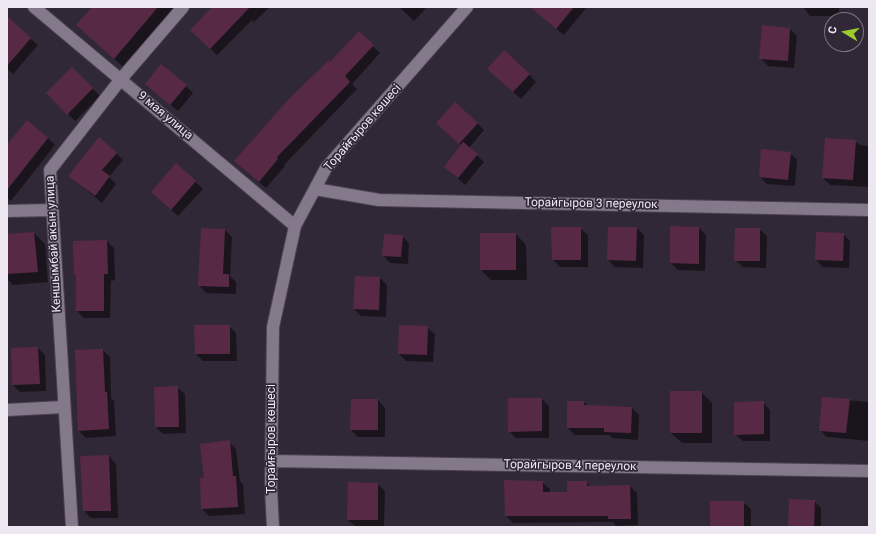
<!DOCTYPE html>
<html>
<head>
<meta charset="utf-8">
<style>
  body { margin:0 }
  #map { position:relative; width:876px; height:534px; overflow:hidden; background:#312837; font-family:Roboto,sans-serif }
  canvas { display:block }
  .frame { position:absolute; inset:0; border:8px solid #ede7f1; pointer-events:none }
  .north { position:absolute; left:824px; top:12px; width:40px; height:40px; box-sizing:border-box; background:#312837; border:1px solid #7c7481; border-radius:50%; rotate:280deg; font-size:11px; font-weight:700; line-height:16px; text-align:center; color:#ede7f1 }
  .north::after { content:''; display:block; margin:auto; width:14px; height:18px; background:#9fca2d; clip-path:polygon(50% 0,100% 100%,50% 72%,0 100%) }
</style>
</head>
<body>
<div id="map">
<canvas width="876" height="534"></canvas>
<div class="frame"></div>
<div class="north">С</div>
</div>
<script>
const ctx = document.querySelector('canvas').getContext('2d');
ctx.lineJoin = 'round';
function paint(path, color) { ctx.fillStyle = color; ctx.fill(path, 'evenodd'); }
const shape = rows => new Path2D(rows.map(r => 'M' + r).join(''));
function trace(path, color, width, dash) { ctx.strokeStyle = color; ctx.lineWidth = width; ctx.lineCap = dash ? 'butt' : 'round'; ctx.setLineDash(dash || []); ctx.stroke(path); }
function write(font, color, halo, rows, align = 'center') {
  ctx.font = font + ' Roboto,sans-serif'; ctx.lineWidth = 3.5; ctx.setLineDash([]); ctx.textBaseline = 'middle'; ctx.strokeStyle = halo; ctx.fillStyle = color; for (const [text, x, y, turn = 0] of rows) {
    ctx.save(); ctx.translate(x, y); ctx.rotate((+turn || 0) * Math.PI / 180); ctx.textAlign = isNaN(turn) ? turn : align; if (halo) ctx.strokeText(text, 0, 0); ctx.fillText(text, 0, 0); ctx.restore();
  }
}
paint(shape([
  [93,7,175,7,123,67,77,25],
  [213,7,270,7,254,22,252,20,217,55,192,30],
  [399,7,427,7,414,21],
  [541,7,587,7,564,35,544,19],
  [803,7,839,7,839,16,810,16],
  [7,18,38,45,13,74,7,69],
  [790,29,797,36,794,68,768,66,760,58],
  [359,33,380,53,352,84,357,89,284,165,285,166,266,188,243,168,330,63],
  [72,69,100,96,75,121,47,93],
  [529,74,536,82,521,99,496,76],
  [146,84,186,86,193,93,178,111],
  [477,123,484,130,469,148,484,162,465,185,445,167,462,146,444,130],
  [48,138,55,145,11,201,7,198,7,146],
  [855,141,860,145,869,146,869,187,830,185,823,178],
  [116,153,123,160,109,177,116,184,102,203,69,176],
  [790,153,797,160,795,186,767,184,760,177],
  [176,164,203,189,178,216,159,199],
  [580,228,588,235,588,267,560,267,553,260],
  [609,228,637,228,644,235,643,268,615,267,608,260],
  [699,228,706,235,705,271,678,270,671,263],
  [759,229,767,236,766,268,743,267,735,260],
  [225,230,232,237,230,276,236,282,236,294,206,293,199,285],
  [34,233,45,244,48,282,13,285,7,279,7,235],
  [516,234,526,245,527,280,491,280,481,270],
  [843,234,850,241,849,268,823,267,816,260],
  [402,236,409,243,408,264,390,263,383,255],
  [107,241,114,248,115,280,111,281,110,318,84,318,77,311,77,277,75,274],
  [356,277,380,278,387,285,386,317,361,316,354,309],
  [195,326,229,326,236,333,237,361,203,361,196,354],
  [427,327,435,334,433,362,406,361,399,354],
  [38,348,45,355,46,391,20,392,13,385,12,349],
  [103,350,110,357,111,398,114,401,116,436,86,438,79,431],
  [177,387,185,394,186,433,163,434,156,427],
  [701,392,712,403,712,443,682,443,671,433],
  [823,398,869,402,869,441,827,437,820,430],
  [542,399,549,406,549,438,516,438,509,431],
  [378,400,385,408,385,437,358,437,351,430],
  [584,402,588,406,632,408,639,415,638,440,612,438,609,435,575,435,568,428],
  [763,402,770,410,770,441,743,441,735,434],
  [229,442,236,449,240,481,243,484,245,514,209,516,202,509,201,479,205,479],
  [109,456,116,464,118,518,91,518,84,511],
  [542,482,550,489,550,493,568,493,586,482,591,487,630,486,637,493,638,525,616,526,613,522,513,523,506,516],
  [378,484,385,491,384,527,356,527,348,520],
  [814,501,821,508,821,527,789,527],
  [743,502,751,509,751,527,711,527]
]), '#0007');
paint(shape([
  [92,7,158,7,114,59,76,25],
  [212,7,250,7,210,49,190,30],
  [530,7,574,7,556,29],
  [7,16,31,38,7,66],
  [762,25,790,28,788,61,759,59],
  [359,31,374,45,345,76,350,82,277,157,278,159,259,182,234,161,288,100,329,60,330,62],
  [504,50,530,74,513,92,487,69],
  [161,64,187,85,170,105,145,84],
  [72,67,93,88,67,115,46,93],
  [455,102,478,123,459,144,436,123],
  [27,120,48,138,7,190,7,145],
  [99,137,117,153,102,170,110,176,95,196,68,176],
  [825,138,856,140,853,180,822,178],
  [463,142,478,154,458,178,444,167],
  [761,149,791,152,788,180,759,177],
  [176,163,196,181,171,210,151,192],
  [670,226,699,227,699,264,670,263],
  [551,227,581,227,581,260,552,260],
  [608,227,637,227,636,261,607,260],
  [201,228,225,229,223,274,229,274,229,287,198,286],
  [735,228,760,228,760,261,734,261],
  [34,232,38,272,7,274,7,234],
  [816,232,844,233,843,261,815,260],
  [480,233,516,233,516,270,480,270],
  [384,234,403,235,401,257,382,256],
  [107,240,108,274,104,274,104,311,76,311,76,275,74,275,73,241],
  [355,276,380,277,379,310,353,309],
  [194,325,230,325,230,354,195,354],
  [399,325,428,326,427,355,398,354],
  [38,347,40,384,12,385,11,348],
  [103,349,105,392,107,392,109,429,78,431,75,350],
  [178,386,179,427,155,427,154,387],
  [670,391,702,391,702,433,670,433],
  [822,397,850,399,846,433,819,431],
  [508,398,542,398,542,431,508,432],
  [351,399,378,399,378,430,350,430],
  [567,401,584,401,584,405,632,407,631,433,604,432,604,428,567,428],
  [764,401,764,434,734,435,734,402],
  [230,440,233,476,236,476,238,507,201,509,200,478,204,478,200,444],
  [109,455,111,511,83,511,80,456],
  [504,480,543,481,543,492,567,492,567,481,587,481,587,486,630,485,631,519,608,519,608,516,505,516],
  [348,482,378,483,378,520,347,520],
  [789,499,815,500,814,527,788,527],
  [710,501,744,501,744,527,710,527]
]), '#582944');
const minor = shape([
  [34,7,295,226],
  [315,189,379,200,869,210],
  [7,211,52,210],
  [7,410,63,407],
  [272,461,869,471],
  [72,527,50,170,121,79,183,7],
  [273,527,271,489,273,327,295,226,326,168,467,7]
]);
trace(minor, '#4c4451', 14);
trace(minor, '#83798b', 12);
write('12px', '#ede7f1', '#312837', [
  ["9 мая улица",165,116,40],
  ["Торайғыров көшесі",363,128,-49],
  ["Торайгыров 3 переулок",591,204,1],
  ["Кеншымбай акын улица",54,244,-93],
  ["Торайғыров көшесі",272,439,-90],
  ["Торайгыров 4 переулок",570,466,1]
]);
</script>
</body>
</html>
